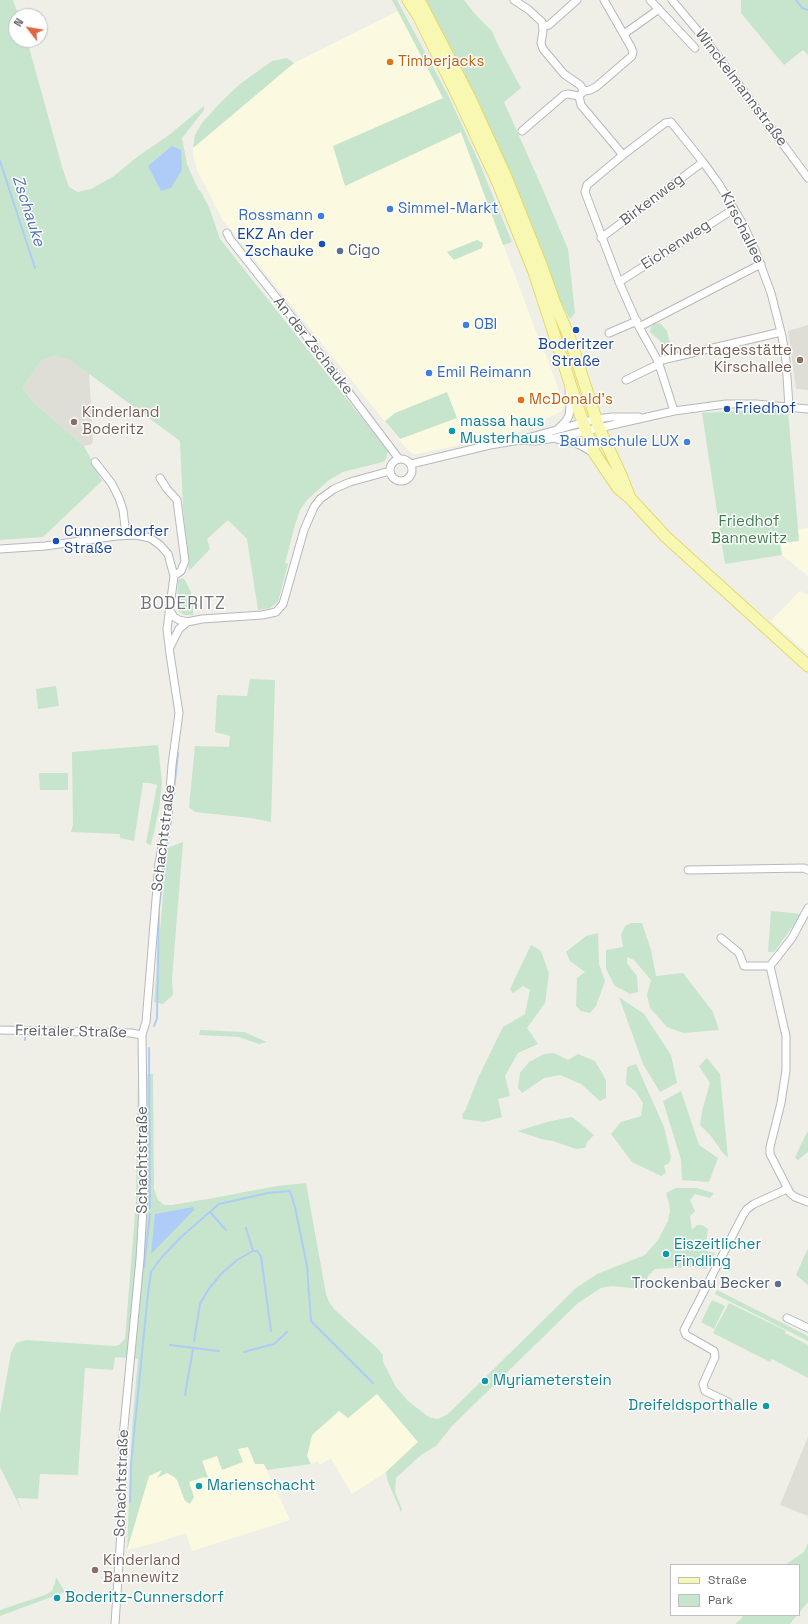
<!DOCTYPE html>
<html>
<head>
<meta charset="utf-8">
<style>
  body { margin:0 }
  #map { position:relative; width:808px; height:1624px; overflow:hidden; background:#efefe7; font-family:"Space Grotesk",sans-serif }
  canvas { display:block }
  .legend { position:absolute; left:670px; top:1564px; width:130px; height:52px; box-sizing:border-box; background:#fff; border:1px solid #bfc0c2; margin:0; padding:5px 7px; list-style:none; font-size:12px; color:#5f6166 }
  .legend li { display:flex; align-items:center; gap:8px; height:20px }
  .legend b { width:20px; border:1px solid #bfc0c2 }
  .north { position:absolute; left:8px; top:8px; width:40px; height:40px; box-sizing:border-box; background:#fff; border:1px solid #bfc0c2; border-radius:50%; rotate:301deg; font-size:11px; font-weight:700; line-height:16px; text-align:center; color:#5f6166 }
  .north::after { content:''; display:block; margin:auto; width:14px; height:18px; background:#db6842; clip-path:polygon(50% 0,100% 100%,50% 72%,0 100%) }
</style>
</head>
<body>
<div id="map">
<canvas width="808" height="1624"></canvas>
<ul class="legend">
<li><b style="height:5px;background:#f8f8b3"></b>Straße</li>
<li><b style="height:11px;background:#c6e5cc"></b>Park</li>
</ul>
<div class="north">N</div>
</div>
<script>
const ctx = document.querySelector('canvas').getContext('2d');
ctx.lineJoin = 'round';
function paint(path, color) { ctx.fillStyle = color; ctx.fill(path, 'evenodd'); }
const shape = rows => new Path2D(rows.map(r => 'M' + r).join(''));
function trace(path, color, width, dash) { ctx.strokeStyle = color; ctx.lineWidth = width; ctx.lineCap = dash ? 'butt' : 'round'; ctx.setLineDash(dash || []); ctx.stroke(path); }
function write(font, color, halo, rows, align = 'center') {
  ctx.font = font + ' "Space Grotesk",sans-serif'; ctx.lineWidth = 3; ctx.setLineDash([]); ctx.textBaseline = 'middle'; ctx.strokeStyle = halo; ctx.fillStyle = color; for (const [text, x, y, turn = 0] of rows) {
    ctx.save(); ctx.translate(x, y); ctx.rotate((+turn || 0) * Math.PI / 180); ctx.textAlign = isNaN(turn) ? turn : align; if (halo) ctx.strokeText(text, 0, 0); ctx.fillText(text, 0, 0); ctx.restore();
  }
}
paint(shape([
  [398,11,443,98,334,146,345,186,461,132,543,350,547,357,564,405,562,411,519,432,418,454,414,454,409,451,402,443,222,219,197,170,193,154,193,148,294,63],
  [808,528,808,576,782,555,780,543,799,541,798,529],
  [800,591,808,595,808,654,771,621],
  [377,1393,418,1442,386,1472,352,1494,331,1458,320,1465,318,1461,311,1464,307,1457,312,1435,339,1411,348,1418],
  [251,1436,290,1520,192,1551,186,1533,159,1542,127,1550,149,1476,173,1465]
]), '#fbfae1');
paint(shape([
  [808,325,808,390,796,389,788,331],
  [55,356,69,358,89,373,93,442,90,445,84,446,32,401,23,387,42,360],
  [808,1437,808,1516,780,1505]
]), '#dfded6');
paint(shape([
  [0,0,13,0,19,16,16,16,16,40,27,40,63,170,69,187,78,192,91,189,114,176,137,157,169,135,204,106,204,110,182,138,187,164,198,189,201,192,209,207,220,239,388,451,386,459,383,462,343,472,329,480,307,500,300,510,295,525,285,563,288,564,278,602,270,608,258,610,247,539,228,520,207,539,210,549,189,571,183,507,180,441,69,359,55,356,42,360,23,387,32,401,84,446,102,481,43,537,0,540],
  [392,0,397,0,448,95,479,162,512,242,503,245,461,132,345,186,333,146,443,98],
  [425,0,464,0,475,14,492,31,497,43,521,88,504,102,540,183,568,249,575,313,570,319,559,301,476,99],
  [741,0,808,0,808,55,803,50,784,65,741,13],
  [287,58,294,63,193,148,195,135,202,123,221,102,240,84,272,61],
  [477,240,483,243,482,248,454,260,447,252],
  [660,323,667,331,670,343,668,346,663,346,659,340,650,332,651,327,654,324],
  [447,392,457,418,400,439,385,421,395,413],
  [757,410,788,411,799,541,780,543,782,555,725,564,702,413],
  [182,578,185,580,191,592,193,604,193,615,184,615,177,610,178,580],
  [250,679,275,680,271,822,251,818,195,812,189,807,195,746,229,747,230,736,215,732,217,695,247,696],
  [56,686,59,706,38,709,36,689],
  [158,745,162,783,159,809,151,845,146,843,157,785,150,783,143,783,134,841,120,838,120,834,71,832,73,825,72,752],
  [39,773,68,773,68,790,40,790],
  [183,842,172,979,173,995,163,1004,154,1002,167,848],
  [771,911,802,914,774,952,768,952],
  [631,923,642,923,651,950,656,976,683,973,713,1012,719,1030,683,1033,667,1027,650,1008,647,995,651,980,634,960,627,957,627,963,637,976,638,992,630,994,615,986,606,969,606,950,623,947,621,935,625,926],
  [598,933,599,964,605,981,596,1006,590,1013,581,1011,576,1006,577,978,585,972,570,961,566,952,586,936],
  [531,945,541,951,549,974,545,1003,527,1028,538,1044,518,1053,505,1076,510,1096,498,1099,502,1117,484,1122,463,1119,462,1115,466,1109,478,1078,503,1027,525,1014,530,990,523,986,513,993,510,989],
  [619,997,644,1014,671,1055,677,1083,660,1092,643,1064],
  [200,1030,244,1032,267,1042,259,1044,239,1037,199,1035],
  [554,1053,568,1060,578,1054,595,1061,606,1080,606,1098,600,1101,581,1084,560,1075,544,1078,522,1093,518,1088,520,1073,529,1062,544,1054],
  [707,1058,720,1074,728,1158,723,1153,711,1136,700,1125,702,1111,710,1083,699,1066],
  [636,1064,664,1127,671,1157,669,1163,664,1166,666,1173,661,1176,632,1162,611,1134,621,1122,641,1116,643,1103,636,1092,626,1084,627,1067],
  [153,1074,154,1189,158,1200,164,1205,172,1205,208,1199,277,1186,306,1183,326,1294,329,1302,334,1309,378,1349,383,1355,383,1362,396,1387,408,1401,426,1415,431,1418,438,1419,448,1414,576,1288,597,1274,645,1255,658,1240,668,1221,670,1211,669,1203,666,1193,676,1188,696,1188,714,1193,710,1198,695,1194,690,1200,695,1211,690,1216,692,1230,697,1225,702,1225,708,1229,706,1244,702,1246,708,1252,715,1253,707,1269,691,1267,655,1269,648,1276,645,1285,640,1289,612,1286,601,1288,578,1303,452,1426,436,1446,421,1455,396,1478,395,1492,402,1509,401,1512,388,1482,386,1472,418,1442,377,1394,348,1418,339,1411,312,1435,307,1456,311,1464,267,1470,264,1464,255,1464,248,1447,238,1449,243,1462,222,1470,217,1456,202,1461,208,1477,205,1478,204,1477,189,1482,194,1497,190,1504,185,1501,177,1480,174,1477,167,1473,157,1478,162,1470,149,1476,127,1550,132,1427,138,1359,115,1357,113,1370,85,1368,78,1475,40,1474,38,1499,17,1498,22,1511,0,1467,0,1414,11,1353,16,1343,26,1340,114,1346,119,1345,125,1339,136,1202,138,1075],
  [681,1091,699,1145,718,1158,709,1182,682,1180,681,1160,663,1101],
  [572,1117,594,1135,587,1142,585,1148,576,1149,553,1141,541,1139,518,1131,547,1122],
  [808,1131,808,1152,798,1160,795,1158,801,1144],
  [807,1250,808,1250,808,1285,796,1275],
  [717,1290,808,1336,808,1341,715,1294],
  [712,1300,725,1306,714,1329,701,1322],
  [729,1303,786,1331,785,1333,808,1345,808,1378,772,1359,770,1362,713,1333],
  [808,1543,808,1602,799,1613,799,1565,785,1565,804,1552],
  [56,1577,65,1592,0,1616,0,1610,45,1595,52,1591,55,1583],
  [743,1615,797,1615,790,1624,735,1624,742,1618]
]), '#c6e5cc');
paint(shape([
  [172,146,181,150,182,170,171,188,161,191,148,166],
  [193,1207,194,1210,151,1254,155,1214]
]), '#afccf8');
trace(shape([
  [796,0,802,8,808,10],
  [0,161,35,268],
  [154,1026,157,1018,159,907,171,819,178,753],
  [25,1040,25,1036],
  [149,1048,150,1208],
  [210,1212,226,1230],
  [246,1228,253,1251],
  [144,1267,150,1214],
  [194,1341,200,1304,208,1290,221,1274,237,1260,253,1251,257,1251,261,1256,271,1331],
  [170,1345,219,1351],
  [244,1352,274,1344,287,1332],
  [185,1395,193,1349],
  [130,1502,131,1464,148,1293,151,1272,162,1257,181,1237,219,1204,268,1193,290,1191,295,1207,307,1266,311,1321,373,1383]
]), '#afccf8', 2);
const street = shape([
  [514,0,529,10,542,22,543,31,541,43,543,49,564,74,580,85,584,91,590,90,596,87,632,56,633,52,631,47,604,0],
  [650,0,695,48],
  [672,0,708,43,808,178],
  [543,26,549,25,577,0],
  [624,34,659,9],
  [579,96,581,105,623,155],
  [522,131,564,95,568,94,579,96,584,91],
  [227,233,230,239,298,325,399,459],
  [601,238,703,162],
  [619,282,734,209],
  [639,327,761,264],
  [609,333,637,321],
  [658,361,781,332],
  [626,380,659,364],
  [674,411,658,361,639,327,619,282,585,192,587,185,623,155,665,123,671,122,703,162,719,184,744,226,755,250,771,293,782,336,786,361,789,407],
  [558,429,565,422,569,416,570,406,569,389],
  [557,439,578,444,594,453],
  [520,440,535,441,555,438,674,411,726,404,756,404,808,409],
  '390 470a11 11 0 1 1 22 0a11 11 0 1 1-22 0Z',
  [95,462,112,484,119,498,123,510,126,535],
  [411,464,490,445,520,440,596,419,612,417,639,417],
  [160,478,167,489,177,500,179,516,185,561,181,571,174,576],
  [0,549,45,546,116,536,136,535,150,538,160,545,168,554,174,576,167,629,170,654,179,713,172,765,168,816,159,863,146,1022,142,1035,144,1193,140,1259,123,1437,121,1532,115,1624],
  [170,611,174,617,179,620,187,622,202,619,262,615,276,612,283,604,304,530,314,507,320,499,334,489,350,482,390,471],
  [170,647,179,629,187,622],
  [688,870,804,868,808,870],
  [808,908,792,938,770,966,786,1036,786,1070,781,1103,770,1147,770,1154,790,1193,795,1197,808,1202],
  [721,938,739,953,744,966,770,966],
  [0,1030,131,1033,142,1035],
  [787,1318,808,1328],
  [728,1402,705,1391,703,1384,715,1357,714,1351,686,1335,684,1330,743,1215,747,1209,754,1204,787,1189]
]);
const primary = shape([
  [408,0,419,17,460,101,498,183,534,272,580,414,595,454,618,488,630,498,666,537,808,666],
  [419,0,469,96,506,177,542,267,555,304,569,336,599,428,621,475,630,498]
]);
trace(street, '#b7b8bd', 9);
trace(primary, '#e6d96a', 13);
trace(street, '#fff', 7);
trace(primary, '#f8f8b3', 11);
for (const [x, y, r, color] of [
  [390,62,4,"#e8710a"],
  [390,209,4,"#3f7fe0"],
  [321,216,4,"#3f7fe0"],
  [322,244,4,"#1a4fb4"],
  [340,251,4,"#5c6f8a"],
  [466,325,4,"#3f7fe0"],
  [576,330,4,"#1a4fb4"],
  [800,360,4,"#8d6e63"],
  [429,373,4,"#3f7fe0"],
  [521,400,4,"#e8710a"],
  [727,409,4,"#1a4fb4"],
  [74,422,4,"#8d6e63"],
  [452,431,4,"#0f9aa8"],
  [687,442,4,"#3f7fe0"],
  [56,541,4,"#1a4fb4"],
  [666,1254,4,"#0f9aa8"],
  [778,1284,4,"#5c6f8a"],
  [485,1381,4,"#0f9aa8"],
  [766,1406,4,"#0f9aa8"],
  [199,1486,4,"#0f9aa8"],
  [95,1570,4,"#8d6e63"],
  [57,1598,4,"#0f9aa8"]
]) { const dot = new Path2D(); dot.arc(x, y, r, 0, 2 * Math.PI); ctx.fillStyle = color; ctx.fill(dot); trace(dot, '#fff', 1.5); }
write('15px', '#c56008', '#fff', [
  ["Timberjacks",398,62],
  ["McDonald's",529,400]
], 'left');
write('15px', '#5f6166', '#fff', [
  ["Winckelmannstraße",741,88,53],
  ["Birkenweg",652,200,-37],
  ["Kirschallee",742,228,63],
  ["Eichenweg",676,245,-33],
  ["An der Zschauke",313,346,52],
  ["Schachtstraße",164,838,-83],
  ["Freitaler Straße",71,1032,1],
  ["Schachtstraße",143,1160,-90],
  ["Schachtstraße",122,1483,-88]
]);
write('15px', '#366cbe', '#fff', [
  ["Simmel-Markt",398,209],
  ["Rossmann",313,216,"right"],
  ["OBI",474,325],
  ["Emil Reimann",437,373],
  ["Baumschule LUX",679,442,"right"]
], 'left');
write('15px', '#164399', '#fff', [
  ["EKZ An der",314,235,"right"],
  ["Zschauke",314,252,"right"],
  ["Boderitzer",576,345,"center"],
  ["Straße",576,362,"center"],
  ["Friedhof",735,409],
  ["Cunnersdorfer",64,532],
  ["Straße",64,549]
], 'left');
write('15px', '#4e5e75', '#fff', [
  ["Cigo",348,251],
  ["Trockenbau Becker",770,1284,"right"]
], 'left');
write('15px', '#785e54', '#fff', [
  ["Kindertagesstätte",792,351,"right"],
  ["Kirschallee",792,368,"right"],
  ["Kinderland",82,413],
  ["Boderitz",82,430],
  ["Kinderland",103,1561],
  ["Bannewitz",103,1578]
], 'left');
write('15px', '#0d838f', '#fff', [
  ["massa haus",460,422],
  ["Musterhaus",460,439],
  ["Eiszeitlicher",674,1245],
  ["Findling",674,1262],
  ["Myriameterstein",493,1381],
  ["Dreifeldsporthalle",758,1406,"right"],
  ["Marienschacht",207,1486],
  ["Boderitz-Cunnersdorf",65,1598]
], 'left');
write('15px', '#3c804b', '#fff', [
  ["Friedhof",749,522],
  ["Bannewitz",749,539]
]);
write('italic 16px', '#5273bb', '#fff', [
  ["Zschauke",28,211,72]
]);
ctx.letterSpacing = '1px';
write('17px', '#707378', '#fff', [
  ["BODERITZ",183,604]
]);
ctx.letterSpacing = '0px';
</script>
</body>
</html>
